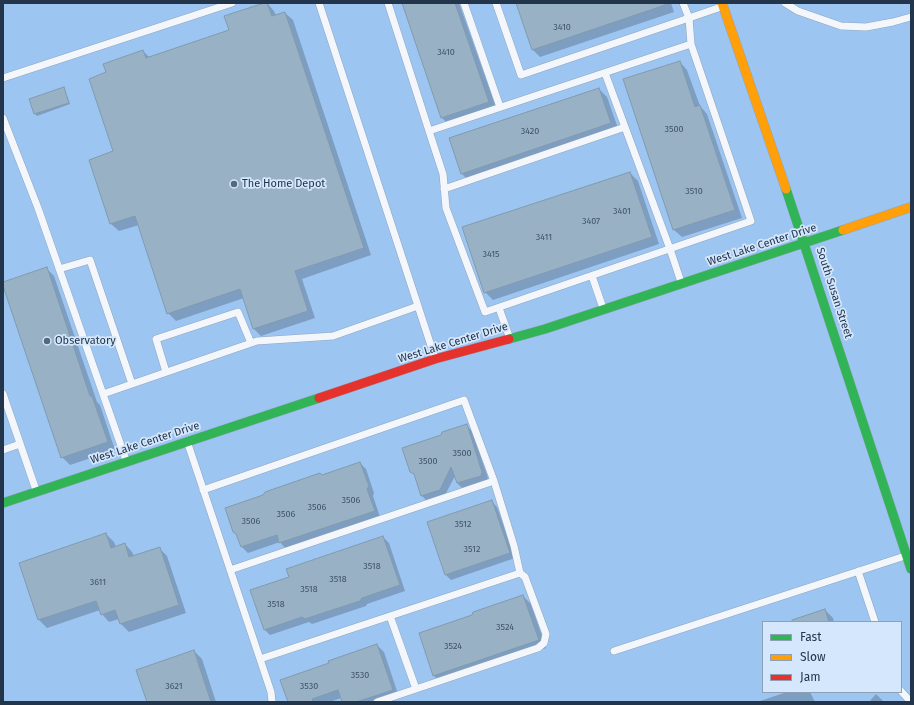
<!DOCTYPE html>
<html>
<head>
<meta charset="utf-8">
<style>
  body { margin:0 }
  #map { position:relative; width:914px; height:705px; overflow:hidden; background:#b0c9e7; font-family:"Fira Sans",sans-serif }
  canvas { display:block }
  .frame { position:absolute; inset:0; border:4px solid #23354a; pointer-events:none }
  .legend { position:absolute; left:762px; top:621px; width:140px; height:72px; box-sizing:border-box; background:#d4e7fc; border:1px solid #8da0b5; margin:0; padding:5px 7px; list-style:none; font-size:12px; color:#23354a }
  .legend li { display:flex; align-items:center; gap:8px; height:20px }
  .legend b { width:20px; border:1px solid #8da0b5 }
</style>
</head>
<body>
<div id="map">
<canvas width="914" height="705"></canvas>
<div class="frame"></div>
<ul class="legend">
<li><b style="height:5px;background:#30b455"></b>Fast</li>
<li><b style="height:5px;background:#ff9f0a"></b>Slow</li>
<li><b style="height:5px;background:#e5322d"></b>Jam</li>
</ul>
</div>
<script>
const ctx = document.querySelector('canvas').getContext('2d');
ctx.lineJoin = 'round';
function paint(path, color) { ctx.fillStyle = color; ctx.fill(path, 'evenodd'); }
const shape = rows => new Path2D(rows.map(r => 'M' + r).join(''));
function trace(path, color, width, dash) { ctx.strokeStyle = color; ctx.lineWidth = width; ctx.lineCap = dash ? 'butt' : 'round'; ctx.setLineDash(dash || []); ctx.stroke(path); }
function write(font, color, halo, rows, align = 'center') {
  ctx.font = font + ' "Fira Sans",sans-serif'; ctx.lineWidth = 3.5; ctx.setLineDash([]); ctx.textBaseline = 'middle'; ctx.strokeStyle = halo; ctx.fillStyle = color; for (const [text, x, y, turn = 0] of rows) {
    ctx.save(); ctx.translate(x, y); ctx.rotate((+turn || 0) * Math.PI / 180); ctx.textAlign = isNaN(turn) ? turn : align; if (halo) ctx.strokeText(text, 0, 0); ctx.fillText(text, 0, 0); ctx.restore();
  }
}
paint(shape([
  [3,3,911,3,911,702,3,702],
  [763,622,901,622,901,692,763,692]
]), '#9dc5f2');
paint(shape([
  [267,3,274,11,276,16,285,13,293,20,371,255,302,279,315,318,261,336,254,329,244,298,176,321,168,313,139,225,119,231,111,224,90,160,114,152,107,72,143,51,150,58,230,31],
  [403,3,459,3,497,110,450,126,442,118],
  [517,3,671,3,674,12,540,57,532,49],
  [680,62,687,70,700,106,707,114,742,218,682,237,674,230],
  [64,88,70,104,37,116,35,114,30,99],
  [599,89,607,97,619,131,470,182,462,174,450,139],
  [630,173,638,181,659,244,493,300,485,292],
  [46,268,54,276,97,402,100,405,115,450,70,465,62,457,3,283],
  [466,425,472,431,488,478,486,481,463,489,457,483,455,476,445,495,427,501,421,495,415,475,411,472,442,436],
  [360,463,366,469,374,493,373,496,380,517,286,549,280,542,248,553,242,547,238,535],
  [491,501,497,507,515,558,451,580,445,574],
  [106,534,114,542,116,547,125,544,132,552,134,556,159,548,167,556,186,613,129,632,121,624,119,619,109,622,102,614,100,610,47,628,39,620,20,563],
  [383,537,389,543,405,591,367,604,366,606,312,624,309,622,270,635,264,629,290,578],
  [523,596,531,604,546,648,442,684,434,676,420,634,472,616],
  [825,610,833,618,834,622,789,622],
  [377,645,384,652,399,697,383,702,343,702,341,698,330,702,289,702],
  [194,651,202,659,216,702,148,702],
  [787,692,810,692,815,702,757,702],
  [876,694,884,702,869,702]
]), '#0003');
const building = shape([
  [264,3,267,3,272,16,285,12,364,248,295,271,308,311,253,329,240,289,167,314,135,216,110,224,89,160,113,151,89,79,106,72,103,64,143,50,146,58,229,30,224,16,264,3],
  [402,3,455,3,489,102,441,118,402,3],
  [516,3,665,3,665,5,532,50,516,3],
  [680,61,695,107,700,105,735,210,673,230,623,79,680,61],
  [64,87,69,103,34,114,29,99,64,87],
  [599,88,611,123,461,174,449,138,599,88],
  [630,172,652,237,484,293,462,227,630,172],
  [47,267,90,396,92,396,108,442,61,458,3,286,3,282,47,267],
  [467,424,482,472,481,476,457,483,451,467,440,490,421,496,414,474,410,472,402,448,441,435,442,432,467,424],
  [360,462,369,486,367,489,375,511,279,543,277,535,241,547,236,534,233,532,225,508,263,495,265,492,320,473,322,475,360,462],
  [492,500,510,553,445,575,427,522,492,500],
  [106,533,111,548,125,543,129,557,160,547,179,605,120,624,115,610,101,615,96,601,38,620,19,563,106,533],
  [383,536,400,585,362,598,360,601,335,609,305,619,302,617,264,630,250,590,289,577,286,569,383,536],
  [523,595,539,640,433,676,419,633,472,615,473,612,523,595],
  [825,609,829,622,792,622,792,620,825,609],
  [377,644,393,690,356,702,342,702,338,690,312,699,313,702,288,702,280,680,329,663,328,661,377,644],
  [194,650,211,702,147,702,136,670,194,650]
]);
paint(building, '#98b1c5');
trace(building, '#819baf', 1);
const lane = shape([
  [319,3,435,358],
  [388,3,429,131,443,174,446,208,485,312,751,221,691,44,429,131],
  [464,3,500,107],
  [496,3,521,75,689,18,683,3],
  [785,3,798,11,841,26,866,27,893,22,911,17],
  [691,44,689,18,721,7],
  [605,73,670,249,681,282],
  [3,78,232,3],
  [3,118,38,208,126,460],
  [444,189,625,127],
  [59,269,90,260,132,384],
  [592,276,603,308],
  [499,308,509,336],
  [166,372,156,339,238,312,251,343],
  [3,394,36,490],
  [103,394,257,341,333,336,418,306],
  [188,444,260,659,271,692,272,702],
  [3,450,20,444],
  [203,490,464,400,494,481,514,546,520,573,525,577,546,634,544,643,538,648,377,702],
  [230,570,494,481],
  [858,571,875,622],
  [390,616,416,689],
  [614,651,905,556],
  [260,659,520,573],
  [901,691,910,701,911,700]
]);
const fast = shape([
  [786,189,911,569],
  [509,339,545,329,843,230],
  [3,503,319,398]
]);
const slow = shape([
  [722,3,786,189],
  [843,230,911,207]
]);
const jam = shape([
  [319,398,435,359,509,339]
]);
trace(lane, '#91a5bc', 8);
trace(fast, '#91a5bc', 10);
trace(slow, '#91a5bc', 10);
trace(jam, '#91a5bc', 10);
trace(lane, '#f3f7fb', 7);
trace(fast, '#30b455', 9);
trace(slow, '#ff9f0a', 9);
trace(jam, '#e5322d', 9);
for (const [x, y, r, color] of [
  [234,184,4,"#546981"],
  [47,341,4,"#546981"]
]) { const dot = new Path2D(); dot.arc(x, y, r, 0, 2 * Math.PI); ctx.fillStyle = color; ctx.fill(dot); trace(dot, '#d4e7fc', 1.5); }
write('9px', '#405469', null, [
  ["3410",562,27],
  ["3410",446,52],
  ["3500",674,129],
  ["3420",530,131],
  ["3510",694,191],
  ["3401",622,211],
  ["3407",591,221],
  ["3411",544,237],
  ["3415",491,254],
  ["3500",462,453],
  ["3500",428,461],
  ["3506",351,500],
  ["3506",317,507],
  ["3506",286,514],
  ["3506",251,521],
  ["3512",463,524],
  ["3512",472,549],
  ["3518",372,566],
  ["3518",338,579],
  ["3611",98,582],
  ["3518",309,589],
  ["3518",276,604],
  ["3524",505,627],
  ["3524",453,646],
  ["3530",360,675],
  ["3621",174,686],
  ["3530",309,686]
]);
write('11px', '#23354a', '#d4e7fc', [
  ["The Home Depot",242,184],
  ["Observatory",55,341]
], 'left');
write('11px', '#23354a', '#d4e7fc', [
  ["West Lake Center Drive",762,245,-18],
  ["South Susan Street",834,293,72],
  ["West Lake Center Drive",453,343,-17],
  ["West Lake Center Drive",145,443,-18]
]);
</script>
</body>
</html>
